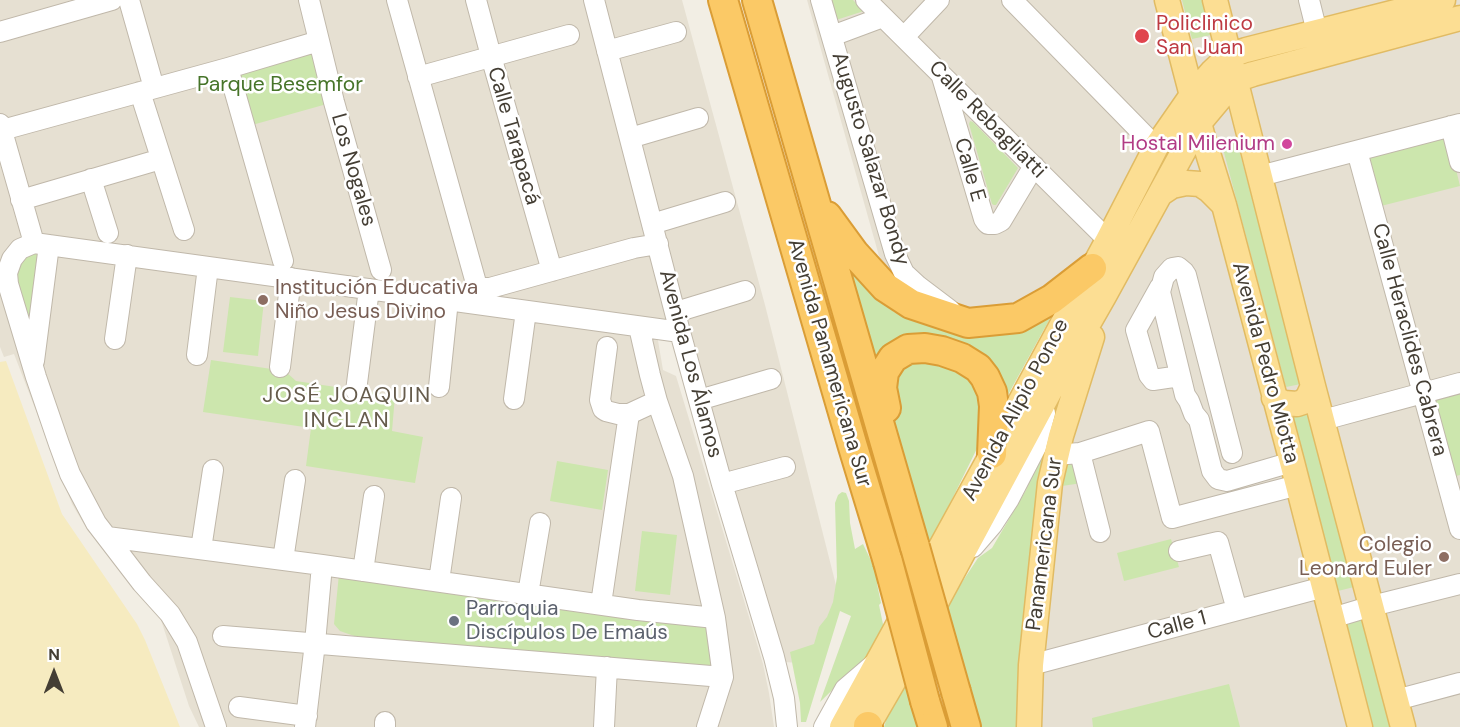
<!DOCTYPE html>
<html>
<head>
<meta charset="utf-8">
<style>
  body { margin:0 }
  #map { position:relative; width:1460px; height:727px; overflow:hidden; background:#f2eee4; font-family:"DM Sans",sans-serif }
  canvas { display:block }
  .north { position:absolute; left:24px; top:643px; width:60px; height:60px; -webkit-text-stroke:4px #fff; paint-order:stroke; rotate:0deg; font-size:16px; font-weight:700; line-height:24px; text-align:center; color:#443e34 }
  .north::after { content:''; display:block; margin:auto; width:21px; height:27px; background:#443e34; clip-path:polygon(50% 0,100% 100%,50% 72%,0 100%) }
</style>
</head>
<body>
<div id="map">
<canvas width="1460" height="727"></canvas>
<div class="north">N</div>
</div>
<script>
const ctx = document.querySelector('canvas').getContext('2d');
ctx.lineJoin = 'round';
function paint(path, color) { ctx.fillStyle = color; ctx.fill(path, 'evenodd'); }
const shape = rows => new Path2D(rows.map(r => 'M' + r).join(''));
function trace(path, color, width, dash) { ctx.strokeStyle = color; ctx.lineWidth = width; ctx.lineCap = dash ? 'butt' : 'round'; ctx.setLineDash(dash || []); ctx.stroke(path); }
function write(font, color, halo, rows, align = 'center') {
  ctx.font = font + ' "DM Sans",sans-serif'; ctx.lineWidth = 5; ctx.setLineDash([]); ctx.textBaseline = 'middle'; ctx.strokeStyle = halo; ctx.fillStyle = color; for (const [text, x, y, turn = 0] of rows) {
    ctx.save(); ctx.translate(x, y); ctx.rotate((+turn || 0) * Math.PI / 180); ctx.textAlign = isNaN(turn) ? turn : align; if (halo) ctx.strokeText(text, 0, 0); ctx.fillText(text, 0, 0); ctx.restore();
  }
}
paint(shape([
  [0,0,682,0,765,305,840,601,811,664,785,662,672,325,655,323,663,370,676,376,749,617,763,664,769,693,774,727,199,727,189,706,160,617,88,531,72,504,14,354,4,357,0,347],
  [807,0,1460,0,1460,727,1018,727,1030,550,1096,300,1029,337,930,334,879,256]
]), '#e6e0d2');
paint(shape([
  [831,0,853,0,864,11,836,20],
  [1182,0,1202,0,1211,35,1192,39],
  [319,41,334,102,245,127,228,68],
  [970,121,973,122,1018,168,996,205,994,205,992,204,969,124],
  [1447,132,1460,186,1381,206,1367,152],
  [1237,142,1301,384,1286,387,1222,145],
  [46,251,32,325,22,306,15,286,17,265,25,253],
  [849,269,894,312,951,333,1012,331,1053,313,1004,402,968,357,876,364],
  [230,297,264,301,258,356,223,352],
  [910,358,946,361,978,384,990,422,929,546,887,398,888,378],
  [211,360,285,371,296,381,395,396,392,431,423,437,415,483,306,466,311,428,203,412],
  [1073,374,1021,727,979,727,962,675,947,605,978,558,992,548,1026,490,1040,458,1050,414,1059,391],
  [1460,392,1460,475,1452,477,1431,400],
  [1307,407,1354,587,1338,591,1290,411],
  [557,461,608,470,602,510,550,501],
  [1072,461,1082,483,1062,486,1060,485,1067,465],
  [842,492,846,493,849,501,850,523,855,549,863,544,875,569,879,583,877,584,881,603,879,605,884,629,869,654,820,702,851,616,840,611,806,722,801,722,800,703,790,652,814,644,819,627,827,617,833,602,837,577,835,503,838,495],
  [642,531,677,535,670,595,635,591],
  [1171,539,1179,567,1124,581,1117,553],
  [339,574,707,623,715,663,711,667,360,638,340,631,334,624],
  [1362,619,1390,727,1372,727,1345,623],
  [906,683,919,727,884,727,892,702],
  [1229,684,1240,727,1093,727,1092,718]
]), '#cce6ad');
paint(shape([
  [6,361,62,514,137,624,145,640,180,727,0,727,0,362]
]), '#f6ebc0');
const minor = shape([
  [129,0,154,88],
  [309,0,334,102,381,270],
  [397,0,476,283,481,288,490,288,634,248,658,244],
  [476,0,491,56,552,271],
  [594,0,680,332,722,484,774,657,784,698,787,727],
  [821,0,895,254,904,273,918,286,951,311],
  [866,0,1108,240],
  [1012,0,1156,147],
  [1309,0,1317,32],
  [0,32,112,0],
  [832,36,883,17],
  [904,37,939,0],
  [607,51,676,32],
  [228,68,283,261],
  [418,77,569,35],
  [942,77,984,219,986,222,988,224,995,224,1001,221,1034,166],
  [140,92,184,230],
  [0,124,34,243],
  [1451,126,1460,162],
  [2,130,228,68,319,41],
  [630,138,698,118],
  [1357,151,1460,529],
  [1260,176,1460,124],
  [91,179,108,233],
  [21,200,161,159],
  [652,224,725,202],
  [1160,287,1136,330,1149,375,1153,380,1180,376],
  [676,312,745,291],
  [639,327,650,375,657,401,683,476,715,618,723,677,707,727],
  [115,339,127,255],
  [607,347,600,400,603,409,606,411,618,414,629,414,657,401],
  [197,355,208,267],
  [34,361,49,245],
  [280,367,291,278],
  [439,387,448,300],
  [356,391,369,289],
  [514,399,526,311],
  [699,400,771,379],
  [1323,420,1460,383],
  [1080,453,1100,532],
  [1232,453,1186,275,1184,272,1178,267,1172,268,1164,277,1160,292,1185,395,1189,401,1194,414,1199,420,1212,471,1218,479,1227,481,1292,462],
  [1055,455,1080,453,1149,431,1172,518,1298,485],
  [722,484,785,467],
  [107,537,322,565,638,610,715,618],
  [973,547,992,525,1009,499,1036,447,1045,413],
  [201,549,213,470],
  [1179,551,1218,542,1237,610],
  [283,560,295,480],
  [363,571,374,496],
  [439,581,451,498],
  [528,594,540,523],
  [601,604,629,414],
  [1332,618,1372,606,1460,584],
  [223,636,723,677],
  [1031,665,1324,587],
  [1396,700,1460,683],
  [239,707,307,716],
  [216,727,187,642,170,614,142,583,96,523,70,474,59,444,36,377,8,284,7,273,12,259,20,249,34,243,680,332],
  [305,727,315,643,322,565],
  [385,727,385,722],
  [604,727,607,667],
  [824,727,845,689,873,665]
]);
const major = shape([
  [1167,0,1202,134,1224,205,1292,462,1360,727],
  [1215,0,1313,386,1403,727],
  [1160,194,1172,186,1186,183,1200,184,1209,190,1224,205],
  [1274,398,1284,403,1297,404,1303,402,1308,397,1313,386],
  [842,727,992,454,1108,240,1156,147,1192,95,1213,71,1229,56,1246,50,1443,0],
  [867,727,896,677,1052,387,1104,296,1199,123,1235,80,1253,74,1460,18],
  [1029,727,1031,665,1050,483,1061,436,1092,337]
]);
const highway = shape([
  [723,0,853,447,888,562],
  [757,0,915,547],
  [827,216,854,253,885,287,911,304,968,323,1018,318,1052,299,1092,268],
  [886,408,882,388,884,372,893,358,908,349,925,348,942,351,962,358,978,368,985,377,992,392,994,406,992,454],
  [956,692,966,727],
  [925,701,933,727],
  [868,727,868,726]
]);
trace(minor, '#c0b8aa', 22);
trace(major, '#e1bb63', 27);
trace(highway, '#da9d36', 32);
trace(minor, '#fff', 20);
trace(major, '#fcde93', 24);
trace(highway, '#fbc966', 28);
const highwayBridge = shape([
  [915,547,956,692],
  [888,562,925,701]
]);
trace(highwayBridge, '#da9d36', 32, []);
trace(highwayBridge, '#fbc966', 28);
for (const [x, y, r, color] of [
  [1142,36,8,"#e0444e"],
  [1287,144,6,"#d1479c"],
  [263,300,6,"#8d6e63"],
  [1444,557,6,"#8d6e63"],
  [454,621,6,"#6b7280"]
]) { const dot = new Path2D(); dot.arc(x, y, r, 0, 2 * Math.PI); ctx.fillStyle = color; ctx.fill(dot); trace(dot, '#fff', 2); }
write('21px', '#be3a42', '#fff', [
  ["Policlinico",1156,24],
  ["San Juan",1156,48]
], 'left');
write('21px', '#467429', '#fff', [
  ["Parque Besemfor",280,85]
]);
write('21px', '#443e34', '#fff', [
  ["Calle Rebagliatti",987,120,45],
  ["Calle Tarapacá",513,136,74],
  ["Augusto Salazar Bondy",870,159,73],
  ["Los Nogales",353,170,74],
  ["Calle E",969,170,74],
  ["Calle Heraclides Cabrera",1409,340,75],
  ["Avenida Panamericana Sur",829,363,74],
  ["Avenida Pedro Miotta",1265,363,75],
  ["Avenida Los Álamos",690,364,75],
  ["Avenida Alipio Ponce",1016,410,-62],
  ["Panamericana Sur",1045,544,-83],
  ["Calle 1",1177,626,-15]
]);
write('21px', '#b23c85', '#fff', [
  ["Hostal Milenium",1275,144]
], 'right');
write('21px', '#785e54', '#fff', [
  ["Institución Educativa",275,288],
  ["Niño Jesus Divino",275,312],
  ["Colegio",1432,545,"right"],
  ["Leonard Euler",1432,569,"right"]
], 'left');
write('21px', '#5b616d', '#fff', [
  ["Parroquia",466,609],
  ["Discípulos De Emaús",466,633]
], 'left');
ctx.letterSpacing = '1.5px';
write('22px', '#665c4c', '#fff', [
  ["JOSÉ JOAQUIN",347,396],
  ["INCLAN",347,421]
]);
ctx.letterSpacing = '0px';
</script>
</body>
</html>
